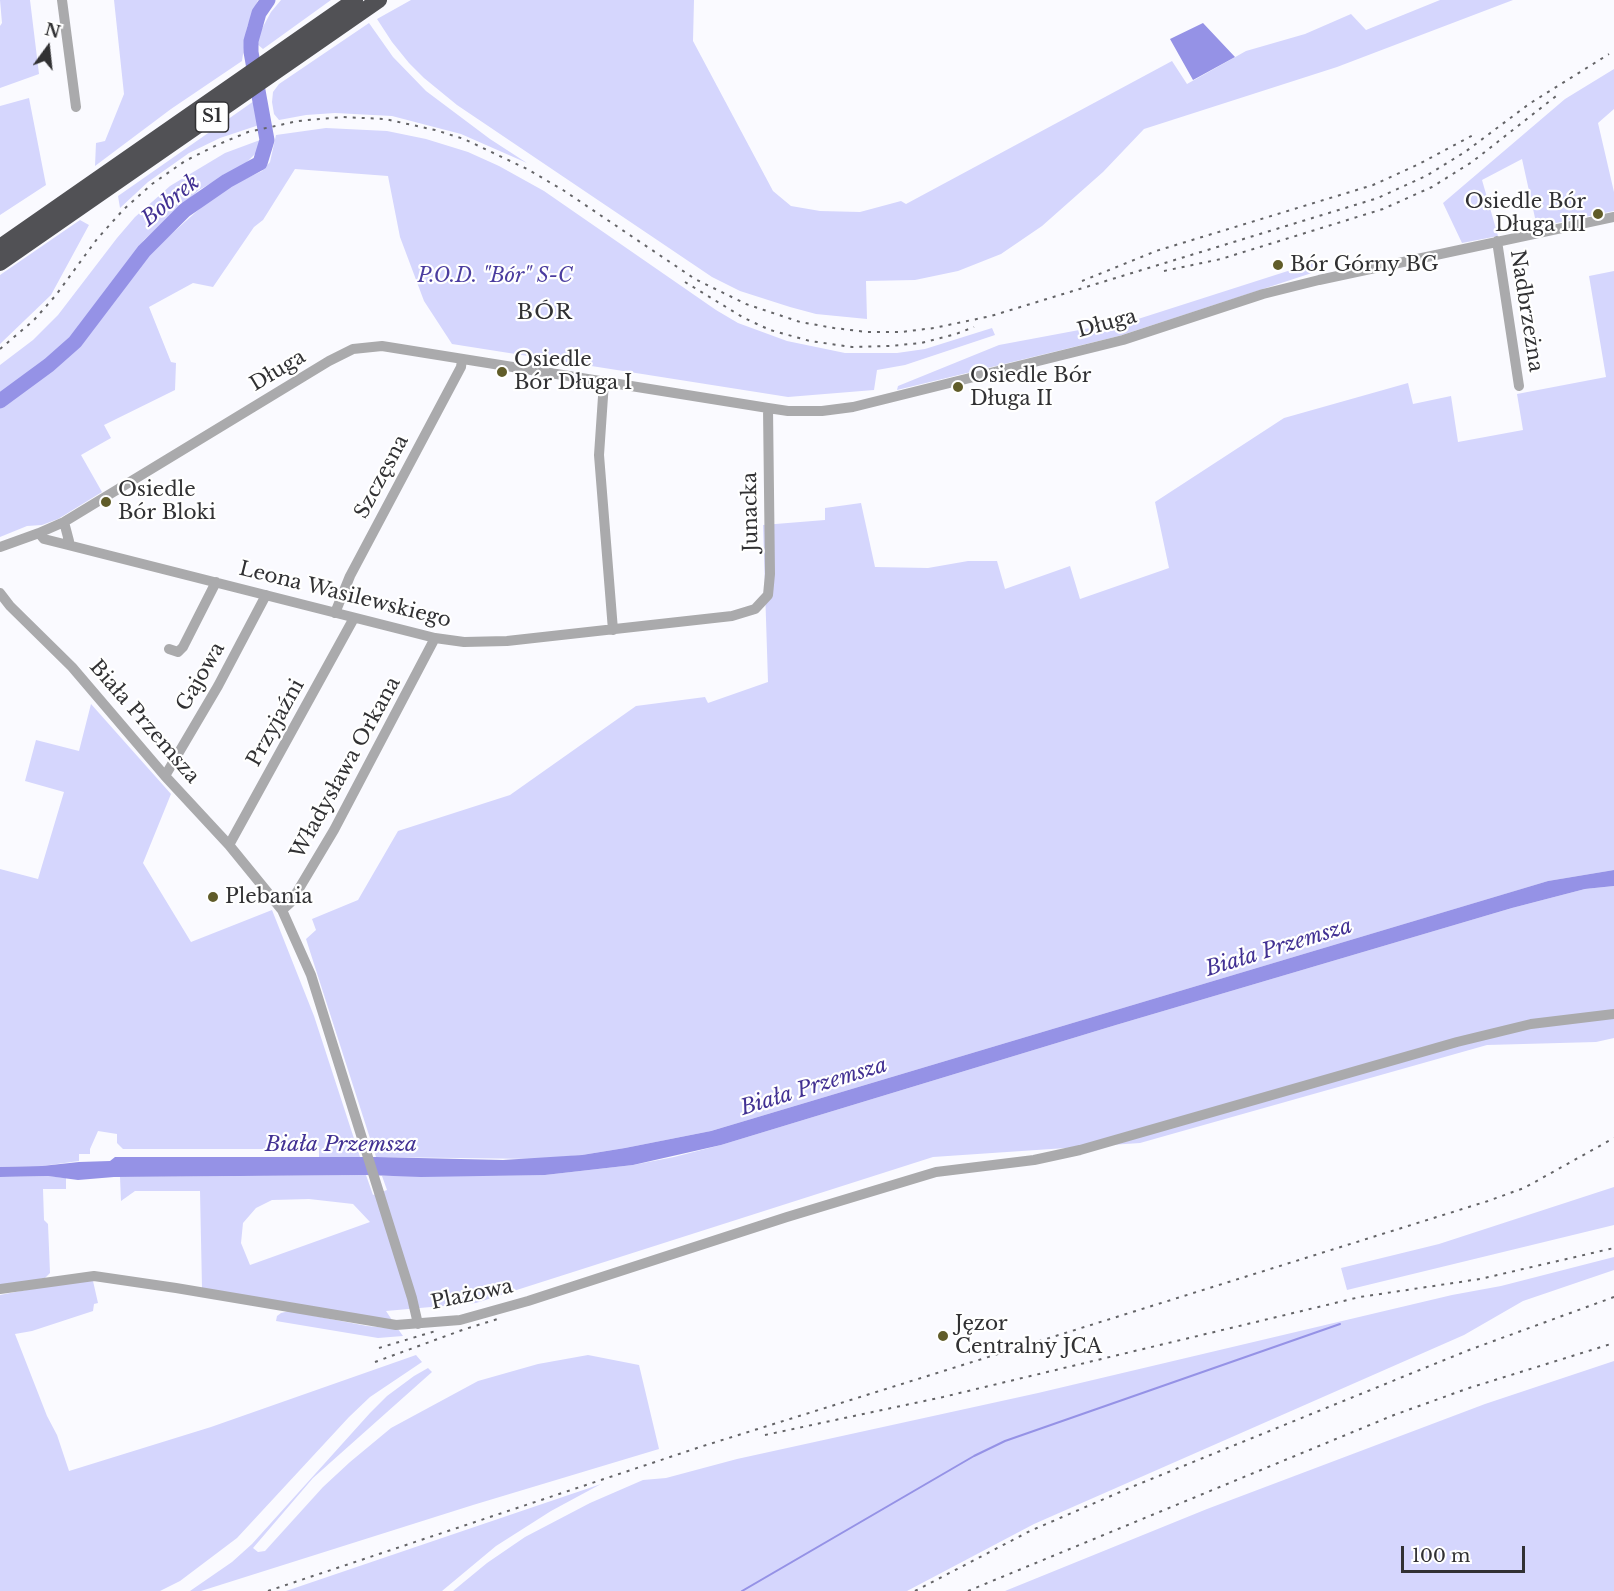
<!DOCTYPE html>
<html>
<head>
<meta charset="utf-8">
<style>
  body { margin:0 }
  #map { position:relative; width:1614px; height:1591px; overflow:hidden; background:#fafaff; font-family:"Libre Baskerville",serif }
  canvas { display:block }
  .north { position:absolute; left:18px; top:18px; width:60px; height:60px; -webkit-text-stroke:4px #fff; paint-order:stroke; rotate:15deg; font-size:16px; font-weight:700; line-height:24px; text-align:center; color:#313133 }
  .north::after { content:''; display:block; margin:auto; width:21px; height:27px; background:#313133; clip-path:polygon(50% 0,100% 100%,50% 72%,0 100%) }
  .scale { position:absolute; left:1401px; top:1546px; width:124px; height:27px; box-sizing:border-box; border:3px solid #313133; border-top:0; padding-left:8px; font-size:18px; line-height:21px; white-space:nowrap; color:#313133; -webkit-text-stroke:4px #fff; paint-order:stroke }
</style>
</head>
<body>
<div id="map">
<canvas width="1614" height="1591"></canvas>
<div class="north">N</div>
<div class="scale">100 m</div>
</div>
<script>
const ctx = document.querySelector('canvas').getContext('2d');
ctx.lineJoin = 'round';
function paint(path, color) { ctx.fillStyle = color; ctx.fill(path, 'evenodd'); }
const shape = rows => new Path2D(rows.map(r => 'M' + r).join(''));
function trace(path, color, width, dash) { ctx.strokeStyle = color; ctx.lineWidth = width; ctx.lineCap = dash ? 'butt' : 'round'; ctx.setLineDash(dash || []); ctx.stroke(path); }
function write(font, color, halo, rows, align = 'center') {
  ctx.font = font + ' "Libre Baskerville",serif'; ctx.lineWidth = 4.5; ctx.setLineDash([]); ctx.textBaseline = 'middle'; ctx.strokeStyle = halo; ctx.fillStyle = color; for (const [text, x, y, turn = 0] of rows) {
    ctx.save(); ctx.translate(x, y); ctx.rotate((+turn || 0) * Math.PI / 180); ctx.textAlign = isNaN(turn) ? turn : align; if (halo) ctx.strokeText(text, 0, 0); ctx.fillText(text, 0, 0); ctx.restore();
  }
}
paint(shape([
  [0,0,30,0,39,74,0,88,0,26,2,23],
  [114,0,258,0,247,27,242,61,171,109,95,166,96,143,105,141,124,94],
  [281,0,331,0,263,49,257,44,259,34,271,12],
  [411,0,694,0,693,41,773,191,791,206,820,211,860,212,901,201,906,204,1172,61,1187,84,1246,51,1305,34,1351,14,1366,30,1440,0,1513,0,1337,67,1144,129,1103,172,1042,226,1001,254,958,271,915,280,866,281,867,319,816,314,790,307,740,291,712,277,457,105,424,78,409,63,392,42,377,19],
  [369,23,393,57,426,91,490,139,527,163,461,134,392,116,335,113,306,115,279,120,274,114,272,102,273,92,279,84],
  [1614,69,1614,109,1598,123,1614,192,1614,211,1537,227,1522,159,1482,180,1498,236,1462,243,1443,203,1565,99],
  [29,98,46,185,0,215,0,106],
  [254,101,259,125,220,138,189,153,148,182,120,208,118,196],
  [326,128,387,131,426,139,468,152,499,166,544,191,716,310,738,323,787,341,845,353,897,353,925,349,992,328,995,335,905,365,877,370,874,390,788,397,452,344,424,301,400,237,388,176,295,169,263,220,254,227,213,287,193,283,149,307,171,362,176,363,175,390,104,425,111,438,81,455,102,492,58,519,42,525,27,526,0,537,0,365,33,340,58,315,117,238,135,217,170,186,225,153,260,140,259,150,245,164,199,190,144,240,120,272,127,282,148,255,206,203,228,187,262,171,270,162,276,135],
  [80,220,89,225,51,295,0,344,0,275],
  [1319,261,1318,271,1119,336,897,390,898,386,999,345,1138,319],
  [1614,271,1614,870,1548,881,1518,890,711,1131,625,1148,582,1155,540,1159,376,1157,306,939,316,930,312,919,358,900,398,831,510,795,636,706,705,697,708,703,768,682,763,525,825,520,825,508,861,503,875,567,928,568,968,561,997,561,1005,589,1070,566,1080,599,1169,568,1155,502,1284,418,1408,383,1413,404,1451,396,1458,442,1523,430,1517,394,1606,377,1589,276],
  [91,704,171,794,143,863,191,942,272,910,314,1016,360,1157,319,1157,319,1149,123,1149,117,1143,117,1134,98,1131,90,1149,90,1154,79,1154,79,1161,42,1166,0,1167,0,869,38,879,64,792,25,781,36,740,79,751],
  [1614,886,1614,1038,1596,1042,1487,1045,1140,1143,933,1157,476,1303,386,1311,392,1320,202,1288,200,1191,135,1191,121,1201,120,1177,366,1175,373,1195,387,1190,382,1176,545,1175,633,1165,674,1157,721,1145,1116,1025,1512,908,1585,889],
  [309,1199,353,1204,370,1222,250,1265,241,1243,243,1223,256,1208,272,1200],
  [48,1176,66,1178,66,1189,43,1189,44,1220,48,1224,50,1273,45,1278,0,1286,0,1177],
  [1614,1187,1614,1225,1347,1290,1341,1268,1439,1244],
  [1614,1257,1614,1270,1523,1301,1464,1335,1034,1524,907,1591,453,1591,487,1563,525,1537,590,1503,643,1480,666,1478,737,1459,1038,1393,1452,1295,1501,1286],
  [93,1281,98,1303,94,1304,93,1311,32,1331,15,1334,47,1416,57,1435,69,1471,211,1427,416,1355,422,1362,370,1397,349,1417,237,1538,180,1581,160,1591,0,1591,0,1295,68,1282],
  [289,1311,367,1326,398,1329,403,1336,378,1338,276,1321,277,1316,281,1313],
  [588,1355,639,1365,659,1449,473,1505,201,1591,190,1591,232,1562,252,1544,370,1413,387,1396,414,1376,428,1368,432,1372,313,1478,253,1548,258,1552,265,1551,323,1487,350,1462,391,1428,478,1381,538,1364],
  [1614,1361,1614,1591,1005,1591,1207,1509,1485,1404],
  [601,1484,551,1511,496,1546,442,1591,286,1591]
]), '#d5d6fd');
paint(shape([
  [1203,23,1235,57,1193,80,1170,39],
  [1614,870,1614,886,1585,889,1512,908,1116,1025,721,1145,633,1165,545,1175,421,1177,366,1175,114,1177,78,1180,48,1176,0,1177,0,1167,42,1166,79,1162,110,1161,115,1157,376,1157,503,1160,582,1155,625,1148,711,1131,1548,881]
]), '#9592e6');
trace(shape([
  [742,1591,974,1456,1005,1441,1340,1324]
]), '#9592e6', 2);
trace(shape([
  [0,401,49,365,75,342,144,251,185,210,227,181,260,163,267,140,251,52,251,41,259,13,268,0]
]), '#9592e6', 15);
trace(shape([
  [62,0,76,107],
  [1497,241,1519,386],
  [604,382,599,455,613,630],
  [64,522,69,541,68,545],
  [39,533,44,539,68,545,435,638,464,642,507,641,732,616,755,609,768,595,770,574,768,408],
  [0,547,39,533,64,522,329,361,353,349,382,346,768,408,788,411,822,411,853,407,1123,340,1263,294,1319,280,1614,217],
  [0,593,10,606,72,667,165,776,229,845,282,910,311,975,412,1298,418,1324],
  [335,613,350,576,461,367,462,359],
  [169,649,178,652,183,647,216,582],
  [165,776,218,686,266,595],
  [229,845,354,618],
  [282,910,290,903,297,892,334,830,435,638],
  [0,1289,94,1276,176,1288,396,1325,460,1320,528,1301,787,1217,936,1172,1034,1160,1080,1150,1457,1042,1531,1024,1614,1014]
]), '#aaaaac', 10);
trace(shape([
  [0,247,355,0],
  [0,263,379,0]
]), '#515155', 16);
trace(shape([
  [1164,271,1221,259,1383,209,1432,187,1472,162,1560,93],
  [1082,281,1156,251,1373,185,1419,164,1477,133],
  [685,282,744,318,770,330,810,341,852,347,890,346,921,343,956,334,974,327],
  [0,349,34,320,56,295,97,239,124,209,152,184,185,161,217,145,248,132,298,121,342,117,385,119,435,130,464,139,527,169,563,190,695,279,746,304,800,322,834,328,867,332,901,332,934,328,991,316,1378,198,1426,176,1465,152,1529,104,1609,54],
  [379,1348,439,1330],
  [375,1362,465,1329,501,1318],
  [765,1435,943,1397,1360,1297,1480,1279,1614,1248],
  [268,1591,700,1447,1488,1201,1524,1188,1614,1138],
  [915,1591,1030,1531,1134,1486,1469,1350,1614,1297],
  [968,1591,1394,1415,1469,1388,1614,1343]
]), '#646467', 2, [3, 6]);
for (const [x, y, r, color] of [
  [1598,214,6,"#605c29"],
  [1278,265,6,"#605c29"],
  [502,372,6,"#605c29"],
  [958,387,6,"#605c29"],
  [106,502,6,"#605c29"],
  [213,897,6,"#605c29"],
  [943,1336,6,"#605c29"]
]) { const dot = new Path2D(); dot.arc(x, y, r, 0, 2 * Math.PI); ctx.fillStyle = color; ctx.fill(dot); trace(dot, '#fff', 2); }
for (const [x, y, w] of [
  [212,117,33]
]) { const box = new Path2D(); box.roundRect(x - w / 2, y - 15, w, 30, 4.5); ctx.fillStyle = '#fff'; ctx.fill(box); trace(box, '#313133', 1.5); }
write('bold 18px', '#313133', null, [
  ["S1",212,117]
]);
write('20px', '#313133', '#fff', [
  ["Osiedle Bór",1586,202,"right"],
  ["Długa III",1586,225,"right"],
  ["Bór Górny BG",1290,265],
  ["Osiedle",514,360],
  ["Bór Długa I",514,383],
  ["Osiedle Bór",970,376],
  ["Długa II",970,399],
  ["Osiedle",118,490],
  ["Bór Bloki",118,513],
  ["Plebania",225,897],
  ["Jęzor",955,1324],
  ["Centralny JCA",955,1347]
], 'left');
write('italic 20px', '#4b3d9f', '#fff', [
  ["P.O.D. \"Bór\" S-C",495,276]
]);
write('20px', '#313133', '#fff', [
  ["Nadbrzeżna",1526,311,81],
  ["Długa",1107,324,-15],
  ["Długa",278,371,-31],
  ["Szczęsna",382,477,-62],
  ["Junacka",751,512,-91],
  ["Leona Wasilewskiego",345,595,14],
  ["Gajowa",201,677,-60],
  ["Biała Przemsza",144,722,49],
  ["Przyjaźni",276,723,-61],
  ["Władysława Orkana",346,768,-61],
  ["Plażowa",472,1295,-12]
]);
write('italic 21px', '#423193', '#fff', [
  ["Bobrek",171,201,-39],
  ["Biała Przemsza",1279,948,-17],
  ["Biała Przemsza",814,1087,-17],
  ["Biała Przemsza",341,1145]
]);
ctx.letterSpacing = '1.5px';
write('21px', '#313133', '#fff', [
  ["BÓR",545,313]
]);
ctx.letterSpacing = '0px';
</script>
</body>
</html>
